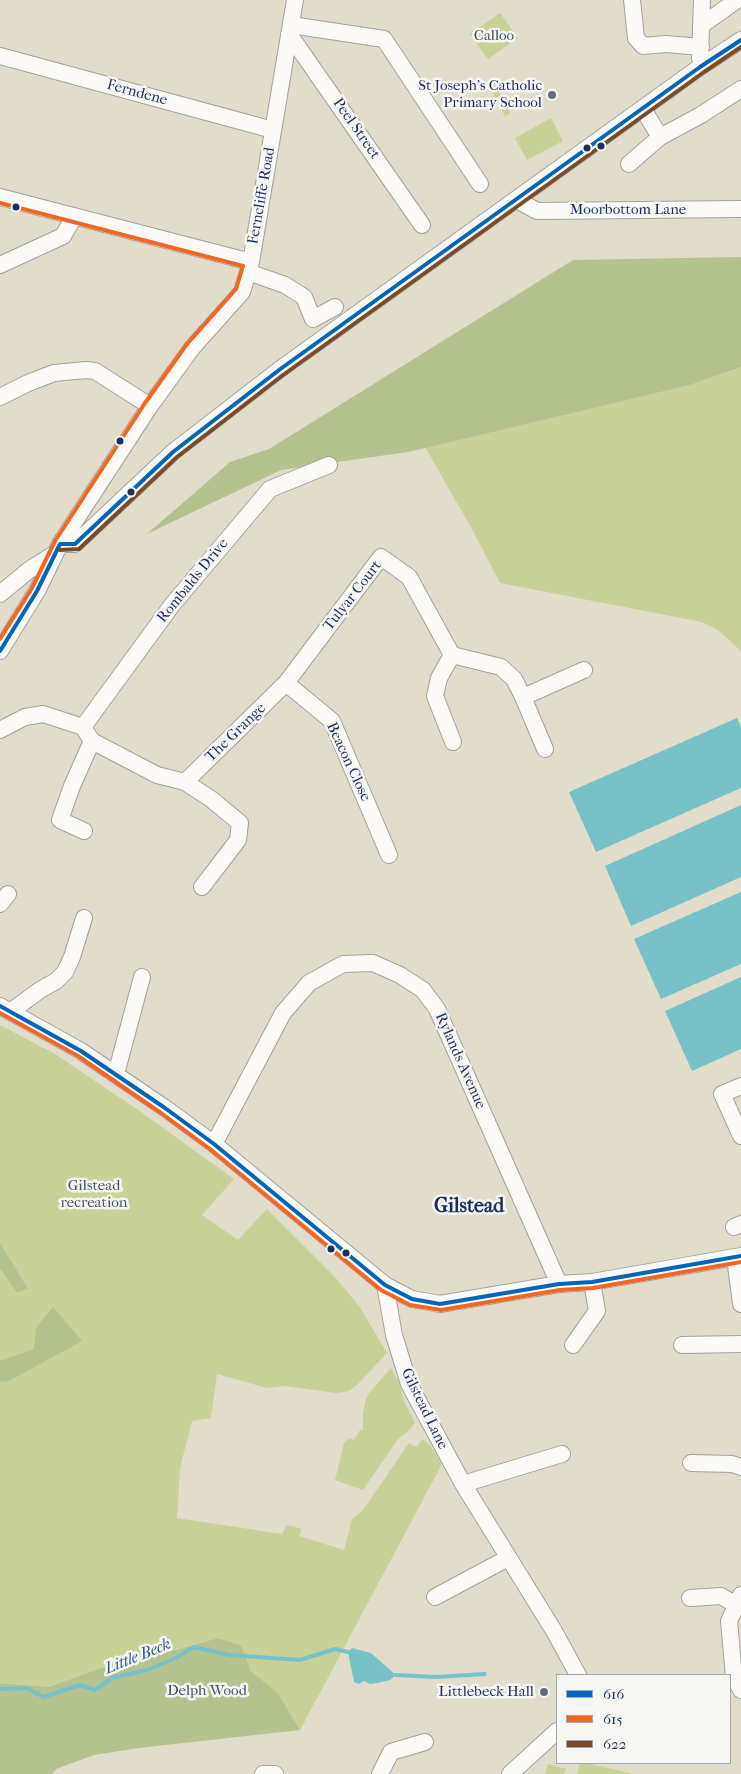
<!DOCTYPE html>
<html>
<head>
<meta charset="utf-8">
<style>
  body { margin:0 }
  #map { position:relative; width:741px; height:1774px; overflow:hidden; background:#e2dccb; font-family:"IM FELL French Canon",serif }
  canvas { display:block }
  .legend { position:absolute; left:556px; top:1674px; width:175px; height:90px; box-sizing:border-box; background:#f6f6f2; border:1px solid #9ea6b7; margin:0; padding:6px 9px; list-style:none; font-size:15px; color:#1b2f5e }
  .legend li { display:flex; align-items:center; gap:10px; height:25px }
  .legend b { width:25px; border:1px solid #9ea6b7 }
</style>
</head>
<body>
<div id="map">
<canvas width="741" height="1774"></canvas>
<ul class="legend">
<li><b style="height:6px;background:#0065bd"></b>616</li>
<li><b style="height:6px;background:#f26522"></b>615</li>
<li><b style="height:6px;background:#7a4b2a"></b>622</li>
</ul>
</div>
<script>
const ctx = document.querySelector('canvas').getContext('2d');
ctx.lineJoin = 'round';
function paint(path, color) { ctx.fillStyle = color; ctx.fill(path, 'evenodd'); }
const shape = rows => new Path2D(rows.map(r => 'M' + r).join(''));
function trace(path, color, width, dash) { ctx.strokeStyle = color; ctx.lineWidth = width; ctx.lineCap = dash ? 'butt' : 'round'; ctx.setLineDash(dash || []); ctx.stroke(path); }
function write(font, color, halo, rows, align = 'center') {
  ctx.font = font + ' "IM FELL French Canon",serif'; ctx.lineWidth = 5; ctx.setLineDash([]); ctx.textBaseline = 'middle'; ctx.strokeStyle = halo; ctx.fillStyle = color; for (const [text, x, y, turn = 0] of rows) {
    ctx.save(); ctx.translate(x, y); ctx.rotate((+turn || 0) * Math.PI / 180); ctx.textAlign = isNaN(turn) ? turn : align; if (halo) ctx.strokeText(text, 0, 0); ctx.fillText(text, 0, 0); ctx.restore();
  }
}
paint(shape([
  [500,13,518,38,488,59,470,34],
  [493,79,510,113,505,116,487,82],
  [551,118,563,141,527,160,515,138],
  [741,367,741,651,718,630,702,622,500,583,473,531,425,447,690,385],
  [0,1025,55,1054,138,1110,234,1179,202,1215,238,1240,267,1209,335,1277,359,1306,387,1353,358,1384,349,1391,336,1393,284,1386,267,1388,217,1374,211,1418,192,1421,180,1468,177,1518,282,1534,287,1525,302,1529,299,1536,344,1550,352,1519,363,1510,409,1443,416,1447,423,1439,430,1445,442,1464,300,1730,278,1693,251,1671,241,1645,218,1638,101,1668,49,1687,0,1683],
  [391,1368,399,1383,404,1401,415,1422,411,1429,398,1439,363,1490,335,1480,344,1443,349,1438,354,1440,360,1430,363,1430,363,1414,366,1399,370,1392],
  [580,1763,588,1763,633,1774,577,1774],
  [548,1764,566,1769,564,1774,545,1774]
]), '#c8d197');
paint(shape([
  [741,257,741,367,690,385,408,452,281,470,147,534,230,462,269,449,573,260],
  [0,1243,28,1289,17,1292,0,1268],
  [53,1307,82,1341,9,1381,0,1382,0,1361,34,1349,36,1328],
  [218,1638,241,1645,251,1671,278,1693,300,1730,139,1748,94,1755,56,1769,52,1774,0,1774,0,1683,49,1687,101,1668,152,1656]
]), '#b4c290');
paint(shape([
  [737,718,741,727,741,788,596,852,569,792],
  [741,805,741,877,631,926,605,866],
  [741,892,741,964,661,999,634,939],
  [741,977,741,1049,692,1071,665,1011],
  [352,1648,371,1653,396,1675,390,1680,377,1683,370,1684,364,1681,359,1684,354,1682,348,1652]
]), '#78c1c9');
trace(shape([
  [396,1675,436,1677,485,1674],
  [0,1689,27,1688,43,1697,80,1685,95,1690,112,1678,147,1670,176,1658,194,1647,229,1655,300,1660,335,1649,348,1652]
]), '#78c1c9', 4);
const minor = shape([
  [632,0,636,38,643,46,666,44,701,47],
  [291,25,384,39,480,184],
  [702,25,737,0],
  [289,34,422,225],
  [0,56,273,130],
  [700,58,702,0],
  [660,137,701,115,741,89],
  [629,164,660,137,643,109],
  [0,197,251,262],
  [517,200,537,211,741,209],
  [0,265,63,236,74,217],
  [248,272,285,285,304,297,313,319,335,307],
  [0,397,28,383,54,373,86,370,95,371,150,406],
  [60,544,75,544,173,452,279,370,700,67,741,40],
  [0,594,29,570,54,554],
  [0,651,37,591,60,544,150,406,192,348,242,292,251,262,295,0],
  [452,655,501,667,514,679,523,697,584,670],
  [286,683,332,721,389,855],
  [523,697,545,749],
  [83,727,172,605,270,489,329,465],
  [0,730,25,717,43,714,83,727,92,741,157,775,185,782,211,799,240,823,238,840,202,887],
  [185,782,286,683,381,557,409,577,452,655,439,678,435,696,453,742],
  [84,831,60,820,72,786,92,741],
  [0,904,8,894],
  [0,1006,81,1051,165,1108,214,1144,385,1285,412,1299,440,1304,559,1284,592,1282,741,1256],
  [10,1012,40,990,56,981,65,972,72,957,84,918],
  [116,1074,142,977],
  [741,1086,722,1094,741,1136],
  [214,1144,283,1013,309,983,343,964,373,963,400,975,423,990,437,1009,559,1284],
  [734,1227,741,1224],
  [735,1258,741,1304],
  [385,1285,394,1335,409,1384,463,1484,554,1631,578,1675],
  [573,1345,597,1311,592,1282],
  [682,1345,741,1344],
  [691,1463,732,1464,741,1467],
  [463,1484,562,1454],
  [741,1595,729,1621,734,1677,741,1690],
  [435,1597,508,1558],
  [690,1598,721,1596,736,1605],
  [263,1774,275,1774],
  [380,1774,391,1752,425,1742],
  [510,1774,557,1731]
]);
trace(minor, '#a2a19d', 18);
trace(minor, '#fbfaf7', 16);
trace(shape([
  [0,651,37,591,60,544,75,544,173,452,279,370,700,67,741,40],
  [0,1006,81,1051,165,1108,214,1144,385,1285,412,1299,440,1304,559,1284,592,1282,741,1256]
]), '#0065bd', 4);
trace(shape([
  [0,203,243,266,236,289,187,344,145,403,55,541,32,588,0,639],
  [0,1013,78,1056,161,1113,210,1149,381,1290,410,1305,441,1310,560,1290,593,1288,741,1262]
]), '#f26522', 4);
trace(shape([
  [60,550,79,549,177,457,283,375,704,72,741,47]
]), '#7a4b2a', 4);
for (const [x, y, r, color] of [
  [552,95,5,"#616c84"],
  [601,146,4.5,"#1b2f5e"],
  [587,148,4.5,"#1b2f5e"],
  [16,207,4.5,"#1b2f5e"],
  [120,441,4.5,"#1b2f5e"],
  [131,492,4.5,"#1b2f5e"],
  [331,1249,4.5,"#1b2f5e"],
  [346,1253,4.5,"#1b2f5e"],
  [544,1692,5,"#616c84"]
]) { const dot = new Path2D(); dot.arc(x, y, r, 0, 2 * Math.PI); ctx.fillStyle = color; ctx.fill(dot); trace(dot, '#f6f6f2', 2); }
write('15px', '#415562', '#f6f6f2', [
  ["Calloo",494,36],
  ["Gilstead",94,1186],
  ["recreation",94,1203],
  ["Delph Wood",207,1691]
]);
write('15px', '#1b2f5e', '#f6f6f2', [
  ["St Joseph's Catholic",542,86],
  ["Primary School",542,103],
  ["Littlebeck Hall",534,1692]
], 'right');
write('15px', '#1b2f5e', '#f6f6f2', [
  ["Ferndene",137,93,15],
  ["Peel Street",356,129,55],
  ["Ferncliffe Road",262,196,-80],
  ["Moorbottom Lane",628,210],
  ["Rombalds Drive",193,581,-51],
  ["Tulyar Court",353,596,-52],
  ["The Grange",236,733,-44],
  ["Beacon Close",348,762,65],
  ["Rylands Avenue",460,1061,66],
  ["Gilstead Lane",424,1409,64]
]);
write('italic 16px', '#29587e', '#f6f6f2', [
  ["Little Beck",138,1657,-22]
]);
write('bold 20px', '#1b2f5e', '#f6f6f2', [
  ["Gilstead",469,1207]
]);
</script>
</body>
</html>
